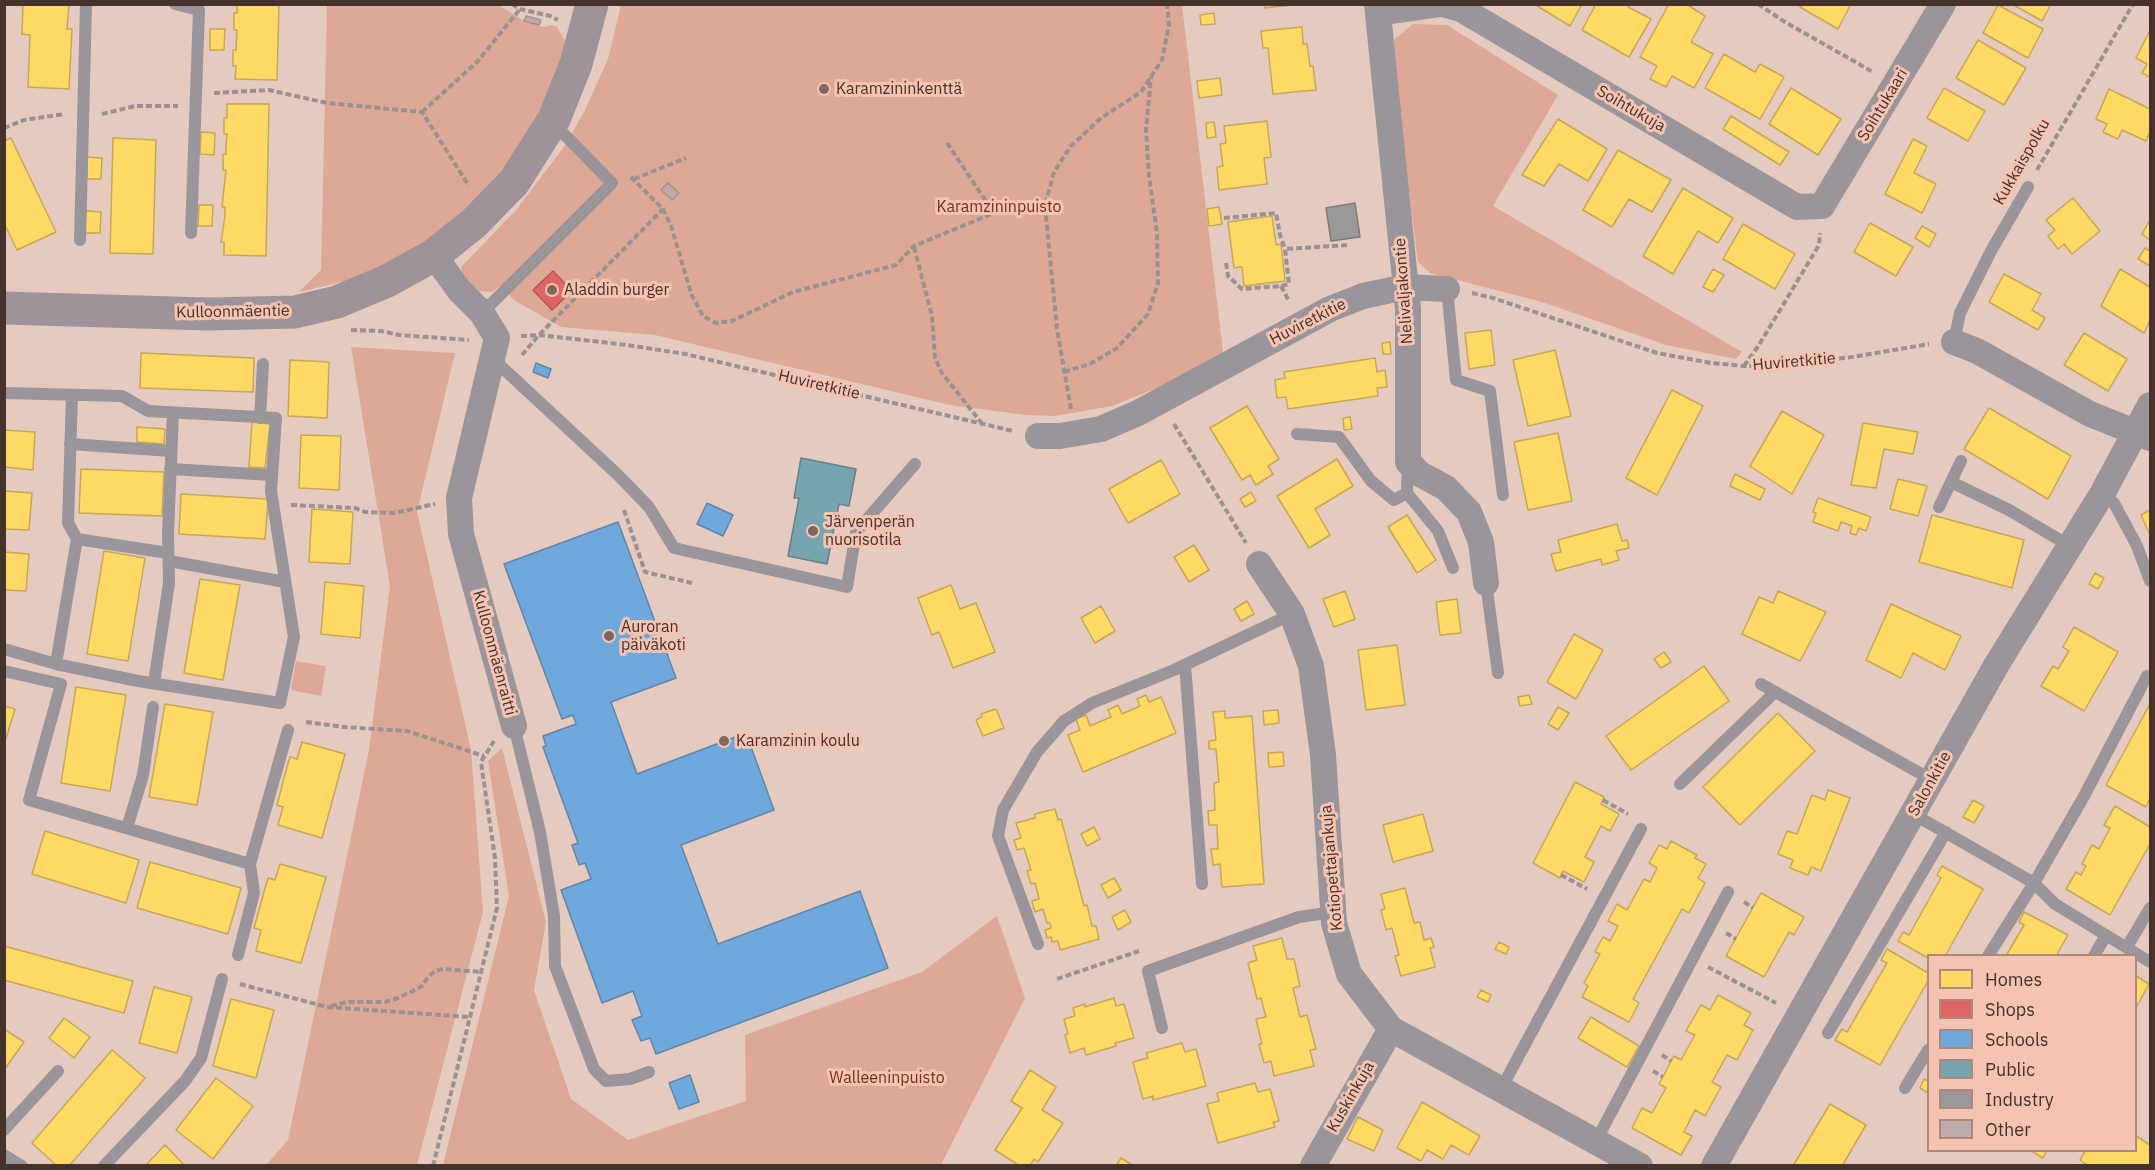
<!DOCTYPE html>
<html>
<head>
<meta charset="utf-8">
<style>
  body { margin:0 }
  #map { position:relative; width:2155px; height:1170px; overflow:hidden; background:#e5cac0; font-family:"IBM Plex Sans",sans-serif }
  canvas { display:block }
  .frame { position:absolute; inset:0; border:6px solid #45322b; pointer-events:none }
  .legend { position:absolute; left:1927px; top:954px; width:210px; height:198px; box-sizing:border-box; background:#f4c3b1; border:2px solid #ae897b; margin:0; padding:8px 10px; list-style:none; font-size:18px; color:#45322b }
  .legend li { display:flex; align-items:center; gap:12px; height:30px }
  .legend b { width:30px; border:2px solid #ae897b }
</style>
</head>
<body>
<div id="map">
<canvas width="2155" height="1170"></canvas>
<div class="frame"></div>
<ul class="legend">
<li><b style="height:16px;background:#ffd966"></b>Homes</li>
<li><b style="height:16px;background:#e06666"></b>Shops</li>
<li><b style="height:16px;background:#6fa8dc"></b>Schools</li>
<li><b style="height:16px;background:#76a5af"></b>Public</li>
<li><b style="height:16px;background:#999"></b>Industry</li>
<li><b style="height:16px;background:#beaaab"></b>Other</li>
</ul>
</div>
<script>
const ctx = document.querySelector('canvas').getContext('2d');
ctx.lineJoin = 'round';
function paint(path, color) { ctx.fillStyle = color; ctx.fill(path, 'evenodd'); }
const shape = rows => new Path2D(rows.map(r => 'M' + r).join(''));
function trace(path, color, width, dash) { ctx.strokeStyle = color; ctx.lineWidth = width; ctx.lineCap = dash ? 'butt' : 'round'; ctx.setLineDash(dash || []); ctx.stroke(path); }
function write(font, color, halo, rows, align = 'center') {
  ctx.font = font + ' "IBM Plex Sans",sans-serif'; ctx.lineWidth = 6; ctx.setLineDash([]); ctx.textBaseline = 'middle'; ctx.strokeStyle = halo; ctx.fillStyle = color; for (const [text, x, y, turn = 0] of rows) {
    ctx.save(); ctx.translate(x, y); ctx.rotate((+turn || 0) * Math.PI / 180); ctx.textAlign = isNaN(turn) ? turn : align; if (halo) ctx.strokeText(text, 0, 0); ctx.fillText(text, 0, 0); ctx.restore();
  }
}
paint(shape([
  [327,5,498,5,524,21,543,27,551,25,557,27,566,43,565,59,533,125,497,178,461,216,421,246,367,276,299,292,321,270],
  [621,5,1182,5,1223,352,1167,384,1112,406,1055,416,1025,415,950,405,655,335,561,327,514,300,500,286,492,292,475,291,464,279,461,267,517,209,566,144,585,110,608,59],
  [1413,24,1447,25,1558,95,1493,206,1742,352,1736,359,1666,345,1542,302,1430,273,1418,262,1390,43],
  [351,347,455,353,417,512,471,750,483,912,417,1165,266,1165,288,1140,369,750,390,586],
  [296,661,326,666,321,696,291,690],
  [502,748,546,922,534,990,571,1099,628,1140,746,1101,745,1035,922,972,997,916,1025,998,941,1165,443,1165,509,896,488,761]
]), '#dda996');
const homes = shape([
  [23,4,69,4,67,29,72,29,69,89,28,87,30,35,22,34,23,4],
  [237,4,279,4,277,80,235,79,236,66,233,66,233,50,236,50,237,30,234,30,234,13,237,13,237,4],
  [1265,4,1300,4,1265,8,1265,4],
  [1534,4,1582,4,1570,26,1534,4],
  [1596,4,1629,4,1628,7,1651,19,1629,57,1582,30,1596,4],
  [1669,4,1686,4,1705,16,1691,42,1713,54,1694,88,1672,76,1666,87,1650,79,1657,66,1640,57,1669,4],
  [1802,4,1851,4,1838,29,1800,7,1802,4],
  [2012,4,2051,4,2042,21,2012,4],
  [1998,5,2043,29,2028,58,1983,33,1998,5],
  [1214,13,1215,24,1201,25,1200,15,1214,13],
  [1302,27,1303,44,1307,44,1310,66,1313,66,1316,90,1273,94,1268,48,1263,48,1261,31,1302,27],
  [210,29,225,29,224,50,210,50,210,29],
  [2150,30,2150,77,2142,73,2147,64,2136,58,2150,30],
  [1978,40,2026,68,2004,105,1956,78,1978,40],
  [1724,54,1755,72,1760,64,1784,77,1760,119,1705,88,1724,54],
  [1220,78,1222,95,1199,98,1197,81,1220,78],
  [1791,88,1841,119,1818,155,1769,124,1791,88],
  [1944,88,1985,111,1968,141,1927,118,1944,88],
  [2109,89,2150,109,2150,131,2146,141,2122,130,2118,139,2103,132,2107,124,2096,119,2109,89],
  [227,104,269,104,266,256,224,255,224,242,221,242,225,216,225,207,222,207,226,170,223,170,223,154,226,154,226,144,227,134,224,134,224,118,227,118,227,104],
  [1731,116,1789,152,1780,165,1723,129,1731,116],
  [1558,119,1607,149,1588,181,1559,164,1544,186,1522,175,1558,119],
  [1267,121,1271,157,1264,158,1267,184,1219,190,1217,167,1223,166,1220,144,1226,143,1224,126,1267,121],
  [1214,122,1216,137,1207,138,1206,123,1214,122],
  [201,132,215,133,214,155,200,154,201,132],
  [11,138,56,232,17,250,4,223,4,141,11,138],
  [113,138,156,140,153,254,110,253,113,138],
  [1913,139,1927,146,1914,173,1936,184,1922,213,1885,194,1913,139],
  [1618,150,1671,180,1652,212,1629,199,1612,227,1583,210,1618,150],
  [87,157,102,158,101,179,87,179,87,157],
  [1683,188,1733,218,1718,243,1698,231,1673,274,1643,256,1683,188],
  [2073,198,2100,231,2072,254,2064,244,2058,249,2048,236,2055,230,2046,220,2073,198],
  [199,205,213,205,212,226,198,226,199,205],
  [1219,207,1222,224,1209,226,1207,209,1219,207],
  [86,211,101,212,100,233,85,233,86,211],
  [1272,216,1276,245,1281,244,1285,281,1244,286,1242,267,1234,268,1228,222,1272,216],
  [2150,220,2150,240,2142,234,2150,220],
  [1870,223,1913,247,1896,276,1854,252,1870,223],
  [1743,224,1795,254,1775,289,1723,259,1743,224],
  [1922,226,1936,234,1929,247,1915,238,1922,226],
  [2145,248,2150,251,2150,266,2138,259,2145,248],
  [1713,269,1724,275,1713,292,1703,287,1713,269],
  [2120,269,2150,287,2150,320,2144,333,2101,306,2120,269],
  [2004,274,2041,294,2032,310,2045,318,2038,330,1989,302,2004,274],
  [1491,330,1495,365,1469,369,1465,333,1491,330],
  [2084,333,2127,359,2108,391,2064,365,2084,333],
  [1390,342,1391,354,1383,354,1382,343,1390,342],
  [1555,350,1571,416,1528,426,1513,360,1555,350],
  [141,353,254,358,253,392,140,388,141,353],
  [1375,358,1377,372,1385,370,1387,387,1377,388,1378,396,1288,409,1286,397,1277,398,1275,380,1285,378,1284,372,1375,358],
  [290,360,329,362,327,418,288,416,290,360],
  [1672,390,1703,406,1657,495,1626,478,1672,390],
  [1247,406,1279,459,1268,466,1273,474,1256,485,1250,475,1242,480,1210,428,1247,406],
  [1989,408,2071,456,2048,499,1964,449,1989,408],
  [1782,411,1824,435,1792,494,1750,466,1782,411],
  [1350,417,1352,429,1344,430,1343,418,1350,417],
  [252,422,270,424,265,468,249,467,252,422],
  [1863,423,1918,432,1913,454,1884,449,1876,488,1851,485,1863,423],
  [137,427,165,429,164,444,137,442,137,427],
  [4,430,35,432,33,470,4,467,4,430],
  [1558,433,1572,501,1528,510,1514,442,1558,433],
  [301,435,341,436,339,490,299,488,301,435],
  [1337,459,1353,486,1315,509,1330,535,1309,548,1277,496,1337,459],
  [1161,460,1180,494,1128,523,1109,489,1161,460],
  [81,469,164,472,162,516,79,513,81,469],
  [1735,474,1765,489,1760,500,1730,486,1735,474],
  [1898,479,1927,486,1918,516,1890,509,1898,479],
  [4,491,32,493,29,530,4,529,4,491],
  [1251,492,1256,501,1245,507,1240,499,1251,492],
  [181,494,268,499,265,539,179,534,181,494],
  [1818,498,1871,517,1866,531,1859,528,1856,535,1850,533,1852,526,1841,522,1838,531,1813,522,1816,513,1813,512,1818,498],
  [312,509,353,512,350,564,309,562,312,509],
  [2150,510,2150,535,2141,515,2150,510],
  [1407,515,1436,560,1417,573,1388,527,1407,515],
  [1932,515,2024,540,2012,588,1919,562,1932,515],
  [1617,524,1622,541,1627,540,1629,548,1616,551,1619,560,1602,565,1601,559,1556,571,1551,554,1561,552,1558,540,1617,524],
  [1194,545,1209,570,1189,582,1174,557,1194,545],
  [104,551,145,558,128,661,87,654,104,551],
  [4,552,29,554,26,591,4,590,4,552],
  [2095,573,2104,578,2098,589,2089,584,2095,573],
  [200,579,240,585,223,680,184,673,200,579],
  [325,582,364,586,360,638,321,634,325,582],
  [951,585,960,609,976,603,995,652,953,668,939,632,932,635,918,598,951,585],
  [1345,591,1355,619,1334,627,1323,599,1345,591],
  [1778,591,1826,612,1800,661,1742,634,1759,597,1773,603,1778,591],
  [1457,599,1461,633,1440,635,1436,602,1457,599],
  [1247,601,1254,614,1241,621,1234,609,1247,601],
  [1891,604,1961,636,1945,670,1913,653,1901,678,1866,660,1891,604],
  [1101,606,1115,631,1095,643,1081,618,1101,606],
  [2074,627,2118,652,2084,711,2041,686,2053,666,2058,669,2069,651,2063,647,2074,627],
  [1574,634,1603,650,1576,699,1547,682,1574,634],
  [1397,645,1405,705,1366,710,1358,650,1397,645],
  [1664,652,1671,662,1661,668,1654,659,1664,652],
  [1704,666,1729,701,1631,770,1606,736,1704,666],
  [76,687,126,695,110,791,61,783,76,687],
  [1146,695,1149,702,1161,697,1176,733,1083,772,1068,735,1080,730,1076,719,1086,715,1090,726,1111,717,1108,710,1118,705,1122,714,1140,706,1137,699,1146,695],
  [1529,695,1532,704,1520,706,1518,697,1529,695],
  [165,704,213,712,197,805,149,797,165,704],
  [2150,704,2150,798,2146,807,2106,785,2150,704],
  [4,706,15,709,4,745,4,706],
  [1558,707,1569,713,1558,730,1548,724,1558,707],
  [996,709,1004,728,983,736,976,720,982,717,981,714,996,709],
  [1278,710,1279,723,1264,725,1263,711,1278,710],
  [1225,711,1225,718,1252,716,1264,884,1222,887,1220,864,1213,865,1211,849,1218,849,1217,825,1209,825,1208,811,1215,810,1214,783,1219,782,1216,749,1209,749,1209,741,1216,740,1213,712,1225,711],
  [1778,713,1815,751,1740,825,1703,787,1778,713],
  [302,742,345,754,322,838,278,825,283,807,277,805,287,767,290,757,297,759,302,742],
  [1283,752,1284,766,1269,767,1268,753,1283,752],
  [1575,782,1604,797,1601,804,1619,814,1610,831,1601,826,1585,857,1594,862,1584,882,1563,871,1560,878,1533,863,1575,782],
  [1828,790,1850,798,1821,871,1811,867,1808,875,1790,868,1793,860,1778,854,1787,831,1797,834,1812,795,1825,800,1828,790],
  [1973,800,1984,806,1974,823,1963,817,1973,800],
  [2115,806,2150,827,2150,844,2110,915,2066,889,2076,872,2081,875,2086,866,2082,864,2092,845,2099,849,2110,828,2104,825,2115,806],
  [1055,809,1058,820,1061,819,1084,906,1087,905,1092,926,1096,926,1099,939,1060,950,1058,941,1052,942,1051,937,1047,938,1045,930,1051,928,1050,923,1047,923,1043,909,1035,912,1032,901,1039,899,1035,883,1031,884,1027,871,1031,870,1024,848,1017,850,1014,840,1021,838,1016,823,1035,818,1035,814,1055,809],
  [1423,814,1433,851,1393,862,1383,825,1423,814],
  [1094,827,1100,839,1087,846,1081,834,1094,827],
  [45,831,139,860,126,903,32,874,45,831],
  [1671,841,1697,855,1695,858,1706,864,1698,878,1705,883,1689,913,1682,909,1633,999,1639,1003,1629,1022,1582,997,1588,986,1584,983,1600,954,1595,952,1603,937,1610,941,1618,926,1608,921,1617,904,1627,910,1644,879,1650,882,1657,868,1649,863,1659,845,1667,849,1671,841],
  [150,862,241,888,228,934,137,908,150,862],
  [280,864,326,877,301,963,256,951,261,930,254,928,268,878,275,880,280,864],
  [1942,866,1983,889,1945,956,1928,956,1928,958,1898,941,1903,932,1909,935,1941,878,1937,875,1942,866],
  [1114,878,1121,890,1108,898,1101,885,1114,878],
  [1405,888,1414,923,1420,922,1424,940,1431,938,1434,947,1430,948,1435,967,1401,976,1395,956,1399,955,1392,928,1386,930,1381,910,1385,909,1381,894,1405,888],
  [1761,893,1804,917,1794,935,1789,932,1764,977,1726,956,1761,893],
  [1125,910,1131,922,1118,930,1112,917,1125,910],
  [2024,912,2068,935,2056,956,2006,956,2024,925,2019,922,2024,912],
  [1282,938,1287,959,1294,959,1300,986,1293,988,1300,1017,1307,1015,1316,1049,1310,1050,1314,1066,1274,1076,1271,1061,1264,1063,1259,1044,1262,1044,1256,1019,1266,1017,1261,998,1257,999,1248,963,1257,960,1253,946,1282,938],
  [1499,942,1509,947,1506,954,1495,949,1499,942],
  [4,946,133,981,124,1013,4,980,4,946],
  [1887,949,1928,973,1928,981,1880,1065,1835,1040,1842,1029,1847,1032,1887,963,1881,960,1887,949],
  [2136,976,2149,984,2136,1008,2136,976],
  [154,987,192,997,177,1053,139,1043,154,987],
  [1481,990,1491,995,1488,1002,1477,997,1481,990],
  [1718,995,1751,1013,1744,1025,1753,1030,1737,1060,1727,1055,1712,1082,1721,1087,1705,1116,1695,1110,1684,1132,1692,1136,1681,1155,1632,1128,1642,1108,1652,1113,1666,1088,1659,1084,1674,1056,1681,1060,1695,1035,1686,1031,1701,1005,1710,1010,1718,995],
  [1114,998,1116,1006,1124,1004,1134,1038,1115,1043,1116,1046,1086,1055,1084,1048,1070,1053,1065,1035,1068,1034,1064,1019,1075,1016,1073,1008,1085,1004,1085,1007,1114,998],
  [231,999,274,1010,256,1078,213,1066,231,999],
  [1591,1017,1639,1046,1627,1067,1578,1038,1591,1017],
  [64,1018,90,1037,74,1058,49,1038,64,1018],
  [4,1029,24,1042,4,1070,4,1029],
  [1182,1043,1185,1052,1196,1049,1206,1086,1153,1100,1153,1096,1143,1099,1133,1062,1148,1058,1146,1053,1182,1043],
  [112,1050,145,1078,69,1166,57,1166,32,1143,112,1050],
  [1030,1070,1056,1087,1042,1110,1063,1123,1038,1162,1034,1159,1030,1166,1020,1166,995,1150,1022,1108,1011,1101,1030,1070],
  [216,1078,253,1106,213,1159,176,1130,216,1078],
  [1924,1079,1928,1081,1928,1093,1920,1088,1924,1079],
  [1255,1083,1258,1092,1270,1089,1279,1121,1273,1122,1275,1127,1218,1143,1207,1104,1219,1101,1217,1093,1255,1083],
  [1422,1102,1480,1136,1469,1155,1451,1145,1443,1159,1427,1150,1421,1161,1397,1148,1422,1102],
  [1830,1104,1866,1125,1842,1166,1793,1166,1830,1104],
  [1358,1117,1383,1130,1374,1151,1347,1139,1358,1117],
  [2136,1136,2150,1145,2150,1166,2089,1166,2080,1160,2086,1150,2136,1150,2136,1136],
  [165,1145,185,1166,145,1166,165,1145],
  [2030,1150,2047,1150,2043,1158,2030,1150],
  [1121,1158,1134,1166,1116,1166,1121,1158]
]);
paint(homes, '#ffd966');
trace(homes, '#c7a754', 1.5);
const shops = shape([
  [553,271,572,291,552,310,533,290,553,271]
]);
paint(shops, '#e06666');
trace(shops, '#b25654', 1.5);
const schools = shape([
  [536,363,551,369,548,378,533,372,536,363],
  [707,503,733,515,723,536,697,524,707,503],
  [618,522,676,678,611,702,637,774,746,733,774,810,681,845,718,944,860,891,888,968,656,1054,650,1038,641,1041,632,1020,642,1016,633,991,602,1003,561,890,591,879,585,863,579,865,572,845,578,843,543,747,546,746,543,736,576,724,573,715,562,719,504,564,618,522],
  [690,1075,699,1102,679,1109,669,1083,690,1075]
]);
paint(schools, '#6fa8dc');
trace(schools, '#6285a7', 1.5);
const public = shape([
  [801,458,856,469,849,506,839,504,827,564,788,556,799,498,794,498,801,458]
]);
paint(public, '#76a5af');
trace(public, '#678287', 1.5);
const industry = shape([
  [1355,203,1360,237,1331,241,1326,208,1355,203]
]);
paint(industry, '#999');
trace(industry, '#807a78', 1.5);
const building = shape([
  [526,16,541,20,539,25,524,21,526,16],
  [668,183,679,193,672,200,661,190,668,183]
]);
paint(building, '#beaaab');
trace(building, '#a49091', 1.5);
trace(shape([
  [512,4,520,9,550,16,558,20],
  [1758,4,1785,22,1873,72],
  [214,93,269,90,327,103,422,112,469,186],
  [422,112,478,61,520,9],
  [102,114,135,106,178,106],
  [4,128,24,120,65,114],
  [947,143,994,213],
  [2037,170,2133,4],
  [631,177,663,209,671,226,692,296,703,316,716,323,732,321,793,292,896,265,914,246,994,213,1027,206,1045,206],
  [634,179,686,158],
  [1224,218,1276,213,1280,235,1285,249],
  [914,247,932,316,935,358,942,373,983,425],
  [1226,263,1228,276,1242,289,1281,286,1289,284,1285,249,1349,245],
  [1281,286,1289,301],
  [1472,293,1493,298,1657,353,1711,363,1744,366,1775,366,1852,357,1929,344],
  [351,330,381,331,399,335,469,340],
  [521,336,539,335,627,345,685,354,1013,431],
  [522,355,539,335,663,209],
  [1744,366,1759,345,1819,245,1820,233],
  [1064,372,1090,364,1117,348,1148,314,1158,283,1157,233,1149,176,1146,130,1151,77],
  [1071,409,1057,329,1045,206,1054,172,1071,146,1101,118,1141,92,1162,60,1169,25,1167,4],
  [1174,424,1246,543],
  [291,505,355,508,365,512,394,513,435,504],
  [624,510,645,572,692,583],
  [306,722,344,727,407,731,484,756],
  [1603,800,1628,814],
  [1561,875,1587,889],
  [1744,902,1753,908],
  [1726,933,1736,939],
  [1708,967,1776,1003],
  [1057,979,1139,951],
  [240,984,327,1007,470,1017],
  [331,1006,347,1002,385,1002,398,998,421,987,429,976,435,971,443,969,481,972],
  [1662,1055,1671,1061],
  [1653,1071,1663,1077],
  [433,1166,497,908,495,858,481,762,494,741]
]), '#9a9193', 4, [6, 3]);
trace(shape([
  [175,4,199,10,191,233],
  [80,240,86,4],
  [1447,289,1456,380,1490,391,1503,495],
  [482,313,612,183,553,123],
  [1954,342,1960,313,1991,251,2028,187],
  [492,358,618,475,649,507,674,548,847,587,856,532,915,464],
  [4,393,122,396,148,411,276,418,271,491,294,637,280,703,138,681,56,664,4,649],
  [260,418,263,364],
  [1297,434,1339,437,1371,481,1394,500,1407,493,1408,463],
  [70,444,171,451],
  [170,469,272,475],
  [1951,482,1961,461],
  [1407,493,1438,531,1453,568],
  [2102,494,2114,503,2137,546,2150,581],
  [1939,507,1951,482,2009,510,2070,546],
  [77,539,168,553],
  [169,561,285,582],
  [1486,583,1498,673],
  [56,664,77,539,68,523,72,395],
  [1185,665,1202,884],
  [4,671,61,684,29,800,250,864,288,730],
  [154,683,169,583,168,533,173,413],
  [1761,684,1932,780],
  [514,726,540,832,554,916,555,966,594,1069,606,1081,630,1079,649,1072],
  [1680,784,1775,692],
  [1913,814,2034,883,2055,904,2150,962],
  [127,828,143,775,153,707],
  [1038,944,998,836,1003,810,1037,752,1064,721,1092,703,1174,670,1292,614],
  [2127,947,2150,908],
  [238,955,254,893,250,864],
  [1988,956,2034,883,2083,798,2147,676],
  [2094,956,2106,935],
  [1162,1028,1148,971,1299,917,1333,912],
  [1828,1033,1946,832],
  [1905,1088,1928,1050],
  [1501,1089,1641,829],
  [4,1130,58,1071],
  [1596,1141,1728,892],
  [4,1155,22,1166],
  [104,1166,185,1081,201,1058,222,979]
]), '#9a949b', 12);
trace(shape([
  [1377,4,1408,309,1408,462,1420,474,1446,488,1469,512,1481,542,1486,583],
  [1442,4,1461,9,1797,207,1822,206,1943,4],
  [1378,13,1441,4],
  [434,255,459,290,482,313,497,338,459,498,461,534,514,726],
  [1954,342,1977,351,2090,414,2150,438],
  [1038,436,1060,436,1101,429,1138,413,1330,309,1363,296,1405,287,1447,289],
  [1259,564,1292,614,1311,666,1323,755,1334,923,1349,974,1391,1029,1640,1166],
  [1313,1166,1391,1029],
  [1714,1166,1997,664,2102,494,2150,405]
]), '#9a949b', 26);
trace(shape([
  [4,308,208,314,295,312,337,302,387,281,434,255,474,223,514,182,554,119,576,64,592,4]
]), '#9d9399', 33);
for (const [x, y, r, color] of [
  [824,89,6,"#7d675f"],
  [552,290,6,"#7d675f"],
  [813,531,6,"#7d675f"],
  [609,636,6,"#7d675f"],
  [724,741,6,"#7d675f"]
]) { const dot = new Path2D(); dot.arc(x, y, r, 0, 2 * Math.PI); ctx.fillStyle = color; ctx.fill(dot); trace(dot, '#f4c3b1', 2); }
write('16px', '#45322b', '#f4c3b1', [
  ["Karamzininkenttä",836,89],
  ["Aladdin burger",564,290],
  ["Järvenperän",825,522],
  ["nuorisotila",825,540],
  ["Auroran",621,627],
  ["päiväkoti",621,645],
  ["Karamzinin koulu",736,741]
], 'left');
write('16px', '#45322b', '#f4c3b1', [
  ["Soihtukaari",1883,105,-59],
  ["Soihtukuja",1631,109,30],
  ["Kukkaispolku",2022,162,-60],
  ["Nelivaljakontie",1404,291,-94],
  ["Kulloonmäentie",233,312,-1],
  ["Huviretkitie",1308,322,-27],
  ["Huviretkitie",1794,362,-5],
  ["Huviretkitie",819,385,13],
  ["Kulloonmäenraitti",494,653,75],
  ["Salonkitie",1930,784,-61],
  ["Kotiopettajankuja",1332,868,-95],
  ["Kuskinkuja",1351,1097,-60]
]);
write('16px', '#753116', '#f4c3b1', [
  ["Karamzininpuisto",999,207],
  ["Walleeninpuisto",887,1078]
]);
</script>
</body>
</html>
